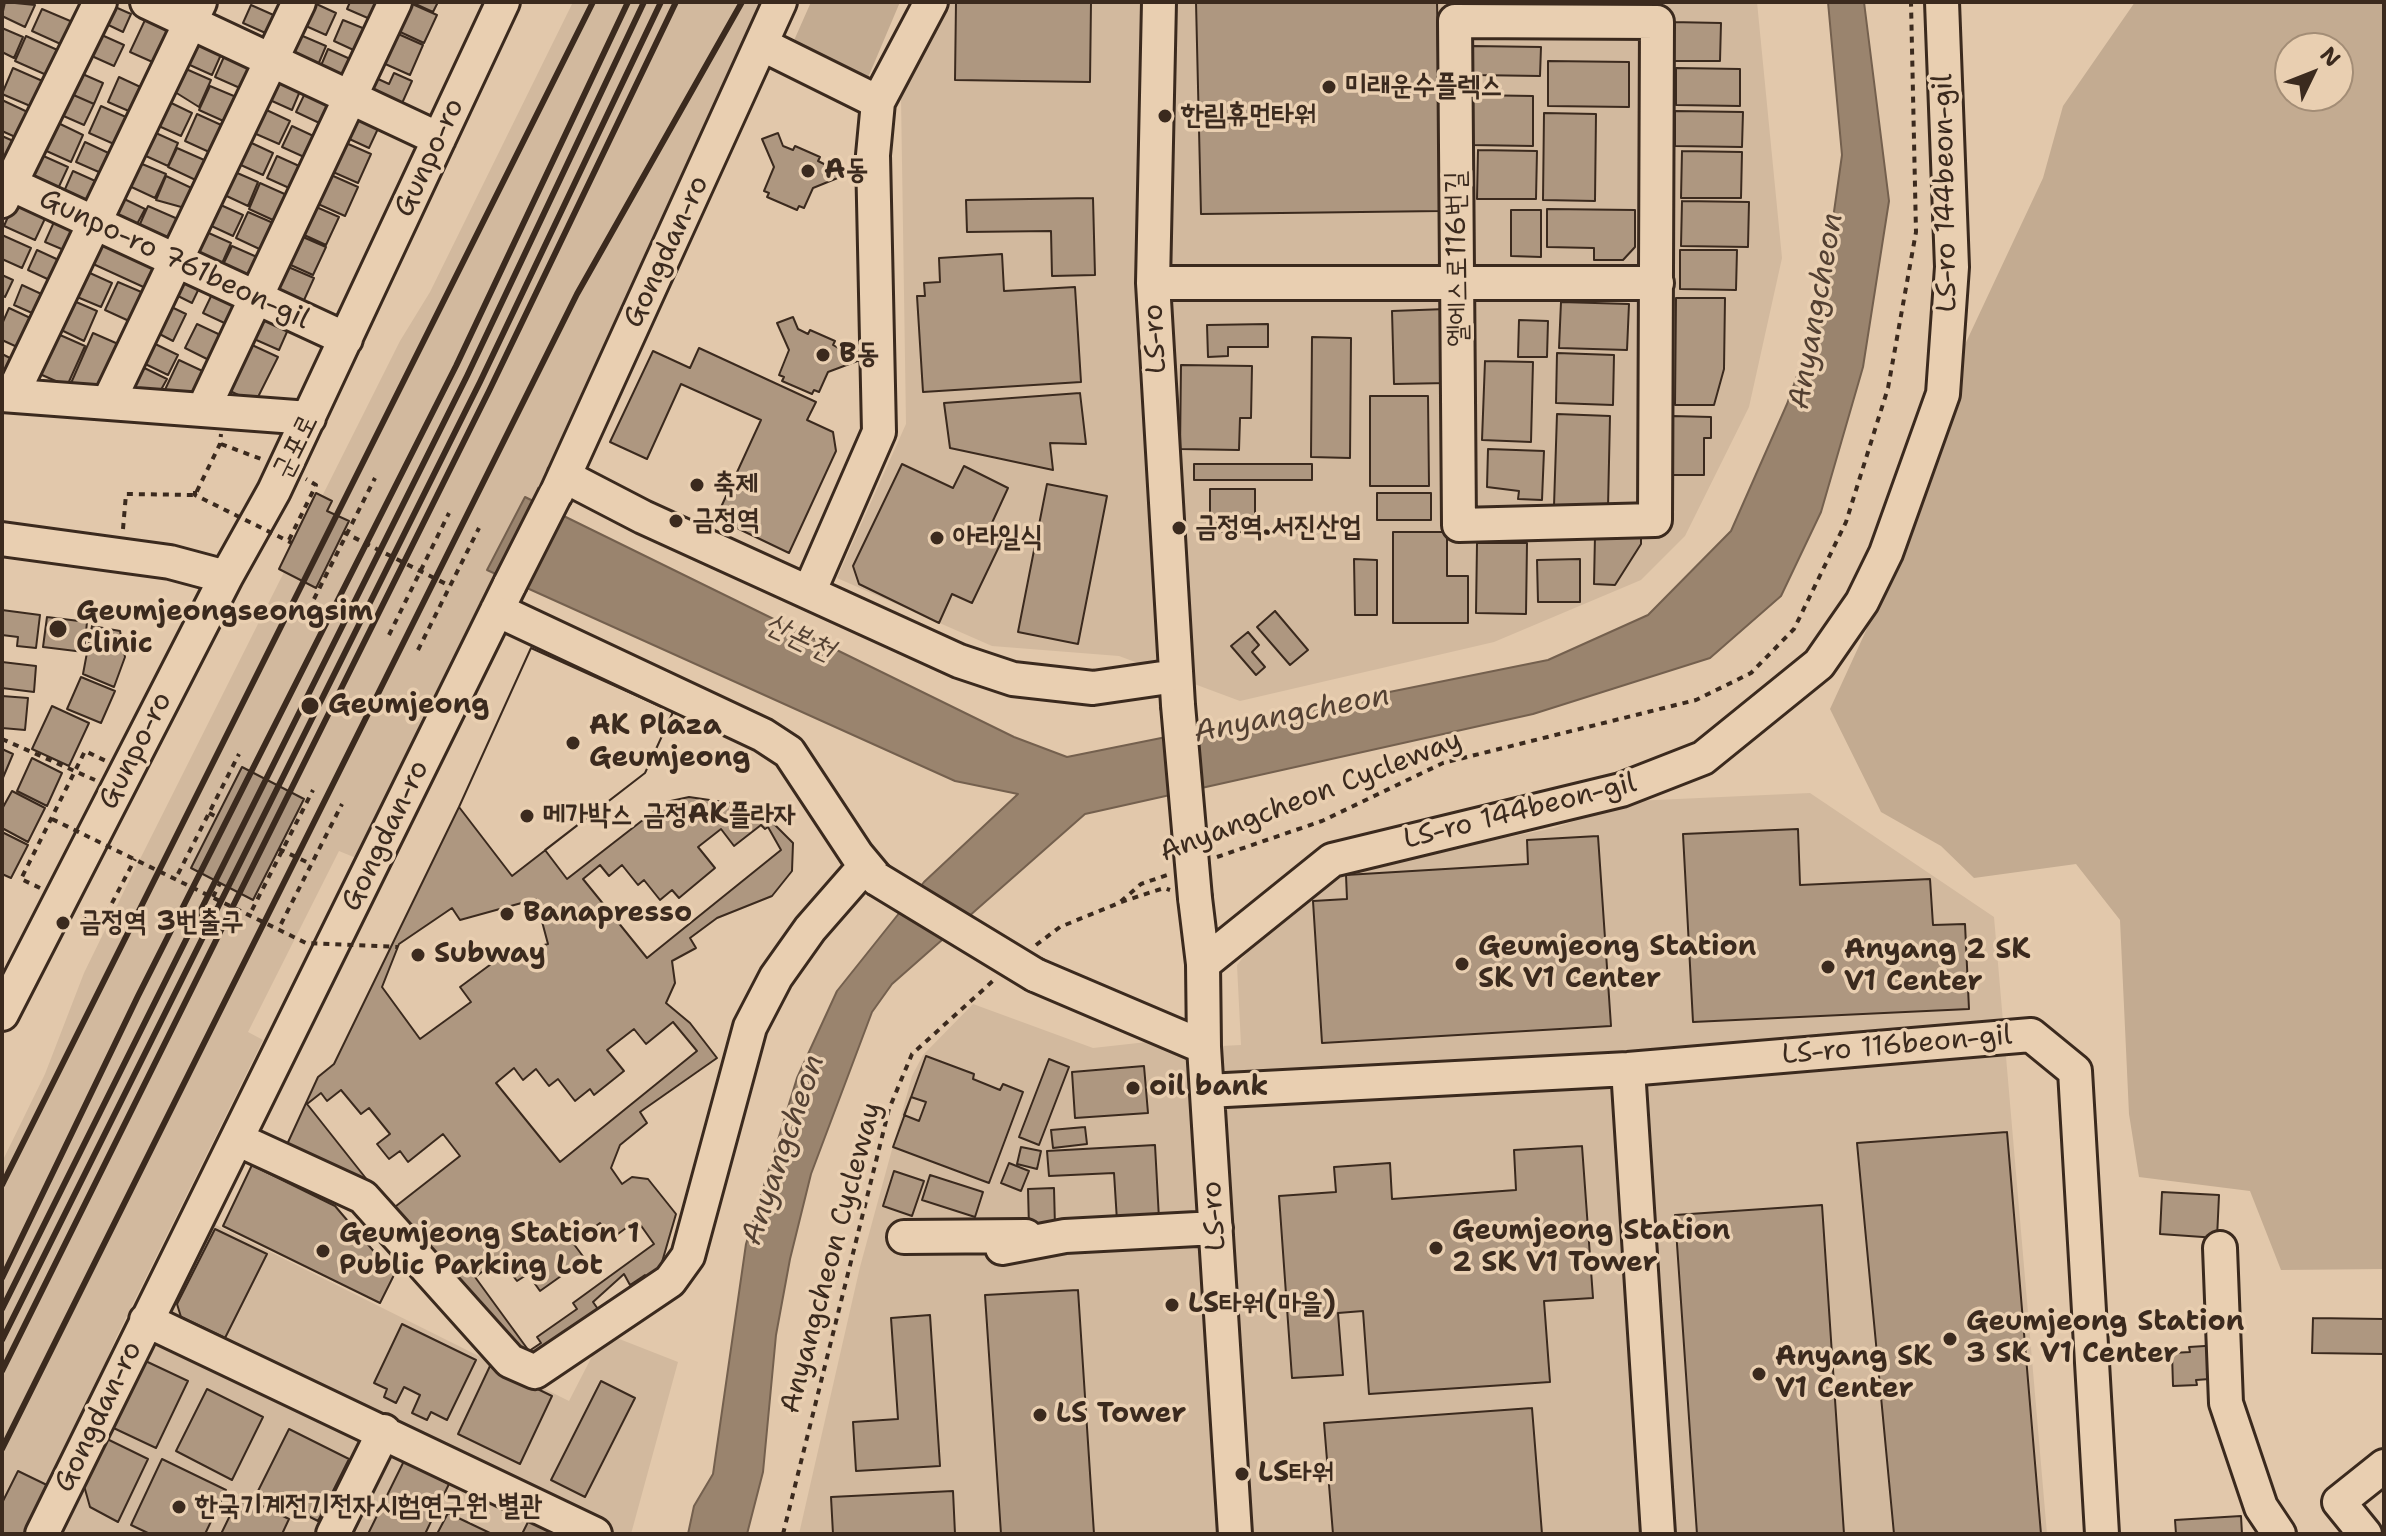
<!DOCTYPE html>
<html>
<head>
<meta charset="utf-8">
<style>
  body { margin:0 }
  #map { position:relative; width:2386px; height:1536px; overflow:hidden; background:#e2c8ab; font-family:"Shantell Sans",sans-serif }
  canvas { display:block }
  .frame { position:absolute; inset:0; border:4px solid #3b2a1e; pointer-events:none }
  .north { position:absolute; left:2274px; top:32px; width:80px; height:80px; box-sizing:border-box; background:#e9cfb1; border:2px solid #a38d76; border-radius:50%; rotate:47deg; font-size:22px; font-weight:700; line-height:32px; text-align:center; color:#3b2a1e }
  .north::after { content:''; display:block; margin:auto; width:28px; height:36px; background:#3b2a1e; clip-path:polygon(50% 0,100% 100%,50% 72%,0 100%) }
</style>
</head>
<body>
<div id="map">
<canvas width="2386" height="1536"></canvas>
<div class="frame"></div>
<div class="north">N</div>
</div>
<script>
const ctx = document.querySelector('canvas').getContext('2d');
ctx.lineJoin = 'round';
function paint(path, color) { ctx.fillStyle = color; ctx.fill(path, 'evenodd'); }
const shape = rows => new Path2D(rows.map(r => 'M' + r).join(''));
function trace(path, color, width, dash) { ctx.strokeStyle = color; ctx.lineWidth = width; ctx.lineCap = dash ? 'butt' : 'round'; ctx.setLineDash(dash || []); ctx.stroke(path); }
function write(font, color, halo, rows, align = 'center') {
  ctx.font = font + ' "Shantell Sans","Poor Story",sans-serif'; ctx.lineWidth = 7; ctx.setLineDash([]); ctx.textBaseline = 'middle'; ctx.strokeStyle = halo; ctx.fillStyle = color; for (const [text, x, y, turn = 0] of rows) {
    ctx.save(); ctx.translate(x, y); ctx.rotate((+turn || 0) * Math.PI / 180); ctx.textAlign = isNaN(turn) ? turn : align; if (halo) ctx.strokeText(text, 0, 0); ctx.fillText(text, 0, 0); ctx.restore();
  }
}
paint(shape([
  [573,2,765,2,575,427,493,579,356,858,339,851,248,1032,263,1040,115,1340,58,1478,29,1534,2,1534,2,1162,45,1074,84,973,127,885,400,341,430,292],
  [951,2,1757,2,1782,258,1749,407,1685,536,1641,580,1494,642,1240,701,1119,656,992,646,837,578,906,424,901,97],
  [1810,793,1994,917,2047,1534,799,1534,860,1267,912,1076,923,1055,973,1004,1093,1048,1156,1041,1163,1049,1241,1045,1237,965,1265,930,1332,877,1371,865,1554,828,1633,801],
  [206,1220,569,1401,604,1333,678,1362,631,1534,55,1534]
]), '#d2b99e');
paint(shape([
  [811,2,900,2,867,80,792,45],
  [2135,2,2384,2,2384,1269,2281,1270,2250,1191,2139,1177,2129,1114,2120,920,2076,864,1974,878,1941,846,1881,812,1830,709,1920,513,1961,353,2043,178,2063,106],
  [2290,48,2338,48,2338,96,2290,96]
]), '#c3ab91');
const water = shape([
  [1828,2,1864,2,1889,201,1863,367,1821,512,1781,596,1710,658,1533,714,1085,814,892,984,872,1012,811,1174,790,1259,776,1335,763,1472,747,1534,688,1534,694,1506,713,1474,746,1244,797,1078,837,991,924,882,1018,794,955,781,487,570,525,497,1014,737,1067,757,1548,660,1648,615,1731,531,1787,404,1820,311,1842,155,1828,2]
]);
paint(water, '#9a846e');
trace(water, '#74604e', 2);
const building = shape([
  [5,2,35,5,25,27,2,16,5,2],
  [312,2,336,13,326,35,297,22,312,2],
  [350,2,387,2,377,22,347,9,350,2],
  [411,2,438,2,433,12,411,2],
  [956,2,1091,2,1090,82,955,80,956,2],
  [1196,2,1437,2,1441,211,1201,214,1196,2],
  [1542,2,1601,2,1601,9,1543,11,1542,2],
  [106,3,131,14,123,32,98,20,106,3],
  [410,3,437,15,424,43,398,31,410,3],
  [251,5,278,17,270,35,243,23,251,5],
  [42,9,75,23,65,46,32,31,42,9],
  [145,20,171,32,157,64,130,52,145,20],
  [343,20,370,31,360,53,334,41,343,20],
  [1671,22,1721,23,1720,61,1670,61,1671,22],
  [2,28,23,37,14,58,2,52,2,28],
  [291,31,326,46,315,72,280,56,291,31],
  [95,32,124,45,114,66,85,53,95,32],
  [396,33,423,45,410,75,383,63,396,33],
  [26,36,62,52,51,77,15,61,26,36],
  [192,36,223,50,212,75,181,61,192,36],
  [1472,46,1541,47,1540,76,1472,75,1472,46],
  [328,49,359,63,350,82,320,68,328,49],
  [227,50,259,70,249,92,215,77,227,50],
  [1548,61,1629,62,1629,107,1548,106,1548,61],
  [177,65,211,80,199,107,167,87,177,65],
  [13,68,47,83,35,108,2,94,13,68],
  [1676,68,1740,69,1740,106,1676,105,1676,68],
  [78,72,103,83,94,104,69,93,78,72],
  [277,72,303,84,292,110,261,96,277,72],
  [394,73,412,81,399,110,368,96,376,78,389,84,394,73],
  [119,77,149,91,138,115,108,102,119,77],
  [210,86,241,99,230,124,199,110,210,86],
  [307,89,338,110,330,128,296,112,307,89],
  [69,93,94,104,84,125,59,114,69,93],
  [1471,95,1533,96,1533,146,1471,145,1471,95],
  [163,99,192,113,181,136,152,123,163,99],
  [2,100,34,115,22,140,2,131,2,100],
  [101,106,135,121,123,148,89,133,101,106],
  [258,106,290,121,279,144,247,130,258,106],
  [357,109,382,120,369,148,345,137,357,109],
  [1675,111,1743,112,1742,147,1675,146,1675,111],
  [1544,113,1596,114,1595,201,1543,200,1544,113],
  [197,114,230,129,218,156,185,141,197,114],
  [54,121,83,135,71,162,42,149,54,121],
  [292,126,322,140,313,161,282,147,292,126],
  [147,129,178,143,168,166,137,152,147,129],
  [778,133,783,146,793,150,795,146,820,157,818,161,826,165,839,161,845,175,813,188,804,208,799,206,797,210,767,197,769,193,764,191,774,167,762,139,778,133],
  [2,136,20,144,13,160,2,162,2,136],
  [243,139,273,153,263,175,232,161,243,139],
  [85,142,117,157,108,176,76,162,85,142],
  [346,143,371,154,358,183,333,172,346,143],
  [177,148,211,163,202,183,168,167,177,148],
  [1478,150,1537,151,1536,199,1477,199,1478,150],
  [1682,151,1742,152,1741,198,1681,198,1682,151],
  [39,154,68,167,56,193,27,180,39,154],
  [277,156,308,170,298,192,267,178,277,156],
  [135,161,166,174,155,198,125,184,135,161],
  [228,169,258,182,248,206,218,192,228,169],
  [73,171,102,184,87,207,62,196,73,171],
  [331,175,358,187,345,216,318,204,331,175],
  [166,176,200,192,192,210,156,200,166,176],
  [260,183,298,200,286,226,249,209,260,183],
  [118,196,145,209,136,226,110,213,118,196],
  [1093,198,1095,275,1052,276,1051,231,967,232,966,200,1093,198],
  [1682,201,1749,202,1748,247,1681,246,1682,201],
  [214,202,243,215,233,236,205,223,214,202],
  [14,203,49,210,35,240,4,226,14,203],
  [148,206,187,223,166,246,136,233,148,206],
  [314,206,339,217,326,245,302,234,314,206],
  [1547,209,1635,210,1635,247,1623,260,1594,260,1594,248,1547,247,1547,209],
  [1511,210,1541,210,1541,257,1511,256,1511,210],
  [248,212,280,226,268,253,236,238,248,212],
  [54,222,80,233,71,253,45,242,54,222],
  [202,230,231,243,220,268,190,255,202,230],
  [296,234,326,247,313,275,284,262,296,234],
  [2,235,31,248,22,268,2,259,2,235],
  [106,243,152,263,158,274,150,290,91,263,99,245,106,243],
  [232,246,266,261,250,284,220,271,232,246],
  [37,250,63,262,54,282,28,270,37,250],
  [1680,250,1737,250,1736,290,1680,289,1680,250],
  [1002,254,1004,291,1075,287,1081,382,923,392,917,296,925,296,924,283,940,282,939,258,1002,254],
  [286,266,314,278,300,309,272,297,286,266],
  [81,269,112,283,101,307,70,294,81,269],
  [173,270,201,284,192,303,164,289,173,270],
  [2,275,13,280,5,297,2,295,2,275],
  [118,282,153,297,140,326,105,310,118,282],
  [22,285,50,298,41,317,14,305,22,285],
  [215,288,245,302,233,327,203,313,215,288],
  [67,298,97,311,84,341,55,327,67,298],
  [1676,298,1725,298,1724,369,1714,405,1675,405,1676,298],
  [161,302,186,314,173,341,148,328,161,302],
  [1561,302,1629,304,1627,350,1559,348,1561,302],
  [9,308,41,323,28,352,2,340,2,324,9,308],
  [1446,309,1448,383,1394,384,1392,311,1446,309],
  [255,312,290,325,279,350,245,335,255,312],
  [793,317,798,329,808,334,810,330,835,341,833,345,840,349,854,345,860,360,828,372,819,392,814,390,812,394,782,381,784,377,779,375,789,350,777,323,793,317],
  [1519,320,1548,321,1547,357,1518,357,1519,320],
  [197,324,229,339,217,364,185,348,197,324],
  [1268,324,1268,347,1228,347,1228,356,1208,357,1207,325,1268,324],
  [51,331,85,346,67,386,33,371,51,331],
  [93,333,125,347,105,392,68,390,93,333],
  [1312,337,1351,338,1350,458,1311,457,1312,337],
  [147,340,178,355,168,375,137,360,147,340],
  [252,345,278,357,255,403,230,391,252,345],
  [699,348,816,402,807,420,833,432,836,451,789,553,716,518,761,420,681,384,647,459,610,442,653,351,690,368,699,348],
  [1557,353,1614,355,1613,405,1556,403,1557,353],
  [2,354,22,364,2,382,2,354],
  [179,360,211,375,199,400,162,396,179,360],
  [130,361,167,379,157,397,118,385,130,361],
  [1485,361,1533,362,1531,442,1482,440,1485,361],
  [1181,365,1252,366,1251,418,1240,418,1239,450,1180,449,1181,365],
  [1080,393,1086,444,1050,443,1053,470,950,448,944,403,1080,393],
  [1370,396,1428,396,1429,486,1370,486,1370,396],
  [1557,414,1610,416,1608,508,1554,506,1557,414],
  [1672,416,1711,417,1711,438,1704,438,1704,475,1671,475,1672,416],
  [1488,449,1544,451,1542,500,1518,499,1519,491,1487,487,1488,449],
  [902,464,953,488,964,466,1008,488,991,525,1006,532,972,603,952,594,939,623,859,584,853,566,902,464],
  [1194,464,1312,464,1312,480,1194,480,1194,464],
  [1047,484,1107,496,1078,644,1018,632,1047,484],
  [1210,489,1255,489,1255,532,1210,532,1210,489],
  [316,493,332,501,327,511,349,521,316,588,279,569,316,493],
  [1377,493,1431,493,1431,520,1377,520,1377,493],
  [1393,532,1447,532,1447,576,1468,576,1468,623,1393,623,1393,532],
  [1595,535,1641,536,1641,544,1615,585,1594,584,1595,535],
  [1477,543,1527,543,1526,614,1476,613,1477,543],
  [1354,559,1377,560,1377,615,1355,615,1354,559],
  [1580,559,1580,602,1538,602,1537,560,1580,559],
  [2,610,40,615,36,648,17,646,18,637,2,635,2,610],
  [1275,611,1308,650,1290,665,1257,627,1275,611],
  [47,617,87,622,84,652,43,647,47,617],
  [92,626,120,631,125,657,114,687,83,674,92,626],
  [1248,632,1259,645,1252,652,1265,667,1256,675,1231,646,1248,632],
  [531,648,673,712,645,773,545,850,567,879,666,802,689,797,744,805,768,818,793,843,792,871,772,896,717,918,690,938,696,948,672,961,675,983,666,1003,690,1023,717,1058,640,1112,647,1123,620,1145,611,1168,622,1184,632,1177,648,1179,676,1214,660,1269,648,1279,645,1275,630,1285,624,1274,593,1302,600,1312,539,1359,504,1341,369,1194,284,1151,318,1077,334,1064,459,807,531,648],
  [531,648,673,712,645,773,512,876,459,807,531,648],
  [2,662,36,666,34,692,2,688,2,662],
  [81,677,115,691,101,723,67,709,81,677],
  [2,696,28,698,25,730,2,728,2,696],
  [52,706,89,723,69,766,32,749,52,706],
  [2,749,13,754,2,780,2,749],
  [32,758,62,773,47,806,17,791,32,758],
  [242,767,304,799,253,900,191,868,242,767],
  [12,791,45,808,28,842,2,828,2,809,12,791],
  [761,825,765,829,768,827,781,850,647,958,583,879,600,865,609,876,622,865,638,885,644,880,660,900,672,890,679,898,715,868,698,847,721,829,734,846,761,825],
  [1798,829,1800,885,1930,879,1933,925,1965,924,1969,1009,1693,1022,1683,834,1798,829],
  [2,832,28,845,11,878,2,874,2,832],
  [1598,836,1611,1026,1322,1043,1313,901,1347,899,1346,875,1528,864,1527,840,1598,836],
  [536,899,548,944,502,956,460,987,471,1002,420,1039,382,987,399,944,452,908,460,920,536,899],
  [673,1022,697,1051,560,1162,496,1083,514,1068,523,1080,536,1069,549,1086,558,1079,575,1101,590,1089,594,1095,624,1071,607,1050,634,1029,646,1044,673,1022],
  [926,1056,974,1074,973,1079,1000,1090,1003,1084,1023,1092,989,1183,893,1147,926,1056],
  [1049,1059,1069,1067,1039,1145,1019,1137,1049,1059],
  [1144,1066,1148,1113,1075,1118,1072,1072,1144,1066],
  [341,1090,361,1114,369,1108,390,1134,377,1144,389,1159,400,1151,408,1162,443,1134,460,1156,391,1210,307,1104,321,1093,327,1101,341,1090],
  [911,1097,926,1102,919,1121,904,1115,911,1097],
  [1085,1127,1087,1144,1053,1148,1051,1130,1085,1127],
  [2007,1132,2041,1534,1894,1534,1857,1143,2007,1132],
  [1155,1145,1159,1219,1117,1221,1114,1173,1049,1176,1047,1151,1155,1145],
  [1582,1146,1593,1298,1544,1301,1550,1382,1369,1394,1363,1311,1338,1313,1343,1375,1292,1378,1279,1196,1336,1192,1334,1167,1390,1163,1392,1199,1516,1190,1514,1150,1582,1146],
  [1021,1147,1041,1151,1037,1169,1017,1164,1021,1147],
  [1009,1163,1029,1171,1021,1191,1001,1183,1009,1163],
  [252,1165,335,1206,394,1275,380,1303,223,1226,252,1165],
  [894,1171,924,1181,912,1216,883,1206,894,1171],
  [930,1175,983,1192,975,1217,922,1200,930,1175],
  [1054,1188,1055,1227,1029,1228,1028,1189,1054,1188],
  [2162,1192,2219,1195,2217,1238,2160,1234,2162,1192],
  [1822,1205,1844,1534,1697,1534,1675,1215,1822,1205],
  [637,1220,654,1244,573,1303,577,1309,537,1337,541,1343,529,1351,475,1277,500,1259,517,1281,528,1274,540,1291,585,1259,573,1243,600,1223,611,1239,637,1220],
  [215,1229,267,1254,225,1338,181,1317,177,1304,215,1229],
  [1078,1290,1094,1534,1001,1534,985,1295,1078,1290],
  [930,1315,940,1466,856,1471,853,1422,898,1419,891,1318,930,1315],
  [2313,1318,2384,1319,2384,1354,2312,1353,2313,1318],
  [402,1324,476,1360,447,1420,431,1412,427,1420,412,1413,420,1395,404,1387,396,1403,384,1397,387,1389,374,1383,402,1324],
  [2221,1345,2223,1378,2196,1380,2197,1385,2173,1386,2172,1353,2190,1352,2189,1347,2221,1345],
  [137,1357,188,1381,156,1448,105,1424,137,1357],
  [490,1366,552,1396,520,1464,458,1434,490,1366],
  [601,1381,635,1398,585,1497,551,1480,601,1381],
  [207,1389,263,1417,232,1480,176,1451,207,1389],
  [1532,1408,1542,1534,1333,1534,1324,1423,1532,1408],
  [289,1429,349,1459,318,1521,258,1491,289,1429],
  [103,1437,148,1459,118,1522,90,1507,83,1482,103,1437],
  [162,1459,226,1490,205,1534,150,1534,131,1525,162,1459],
  [404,1461,449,1484,425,1534,368,1534,404,1461],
  [18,1471,51,1487,26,1534,2,1534,2,1503,18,1471],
  [953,1491,955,1534,833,1534,831,1497,953,1491],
  [240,1495,289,1519,282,1534,221,1534,240,1495],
  [448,1513,492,1534,437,1534,448,1513],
  [2241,1516,2242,1534,2176,1534,2175,1520,2241,1516],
  [530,1518,561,1534,522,1534,530,1518]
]);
paint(building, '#ae9780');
trace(building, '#3b2a1e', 2);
const minor = shape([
  [147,2,439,139],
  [1159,2,1153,283,1178,705],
  [1455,21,1657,22,1655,520,1459,525,1455,21],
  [761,44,878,102],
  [2,180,346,339],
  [2,201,100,2],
  [1153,283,1657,283],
  [2,395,309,418],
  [12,395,200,2],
  [108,403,299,2],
  [203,410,395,2],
  [564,476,643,517,959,661,1013,679,1093,688,1176,676],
  [556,494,780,2],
  [2,539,170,562,226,577],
  [810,590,879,432,873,155,878,102,931,2],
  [497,610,763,735,789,752,857,855,877,879],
  [1195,898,1203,964,1204,1047,1235,1534],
  [1203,964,1332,860,1621,790,1703,758,1819,664,1862,602,1886,553,1943,394,1952,267,1942,2],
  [1035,975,1204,1047],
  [2,1014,226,577,274,491,503,2],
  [1628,1069,1658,1534],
  [1207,1091,1628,1069,2031,1035,2075,1071,2102,1534],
  [239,1140,363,1197,510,1361,535,1372,670,1281,688,1256,750,1027,776,977,810,929,865,866],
  [904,1237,1026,1236],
  [1002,1248,1065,1236,1216,1228],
  [2220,1248,2226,1403,2261,1507,2279,1534],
  [146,1320,595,1534],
  [42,1534,510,584],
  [333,1534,384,1431],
  [2365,1534,2339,1502,2384,1466]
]);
trace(minor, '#3b2a1e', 38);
trace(shape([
  [221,444,261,459],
  [123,529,126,494,195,495,220,444,221,434],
  [289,540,316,485,306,479],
  [314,599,375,478],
  [389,635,449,513],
  [418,650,479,528],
  [2,739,95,780],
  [209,813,217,817],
  [1217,857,1322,821,1443,763,1696,700,1751,673,1794,629,1846,522,1888,388,1916,232,1911,2],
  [178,874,239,754],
  [40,888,21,879,85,751,106,761],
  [213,897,220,883],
  [1121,902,1164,888,1170,890],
  [252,910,313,790],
  [82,913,100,926,135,859],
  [281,924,342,804],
  [1036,945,1060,927,1119,903,1141,884,1167,875],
  [783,1534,889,1109,912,1054,995,979]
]), '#3b2a1e', 4, [6, 6]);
trace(minor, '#e9cfb1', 32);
trace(shape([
  [2,1185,593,2],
  [2,1278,138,996,456,366,628,2],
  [2,1309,467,376,644,2],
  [2,1340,480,382,661,2],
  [2,1371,489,391,676,2],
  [2,1449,577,294,742,2]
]), '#3b2a1e', 6);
const minorBridge = shape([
  [510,584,555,495],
  [1178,705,1195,898],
  [877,879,1035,975]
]);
trace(minorBridge, '#3b2a1e', 38, []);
trace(shape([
  [195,491,195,495,292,543],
  [343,532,450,586],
  [52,819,306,943,398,947],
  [279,849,311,864]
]), '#3b2a1e', 4, [6, 6]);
trace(minorBridge, '#e9cfb1', 32);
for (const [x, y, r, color] of [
  [1329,87,8,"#3b2a1e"],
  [1165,116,8,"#3b2a1e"],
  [808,171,8,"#3b2a1e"],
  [823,355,8,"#3b2a1e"],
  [697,485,8,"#3b2a1e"],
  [676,521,8,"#3b2a1e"],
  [1179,528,8,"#3b2a1e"],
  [937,538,8,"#3b2a1e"],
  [58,629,10,"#3b2a1e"],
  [310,706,10,"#3b2a1e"],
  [573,743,8,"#3b2a1e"],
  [527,816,8,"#3b2a1e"],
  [507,914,8,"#3b2a1e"],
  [63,923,8,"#3b2a1e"],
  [418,955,8,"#3b2a1e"],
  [1462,964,8,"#3b2a1e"],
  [1828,967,8,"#3b2a1e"],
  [1133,1088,8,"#3b2a1e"],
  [1436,1248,8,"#3b2a1e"],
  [323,1251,8,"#3b2a1e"],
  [1172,1305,8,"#3b2a1e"],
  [1950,1339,8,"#3b2a1e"],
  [1759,1374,8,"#3b2a1e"],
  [1040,1415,8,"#3b2a1e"],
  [1242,1474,8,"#3b2a1e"],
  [179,1507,8,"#3b2a1e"]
]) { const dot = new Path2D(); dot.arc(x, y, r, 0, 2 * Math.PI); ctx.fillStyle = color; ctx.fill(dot); trace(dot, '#e9cfb1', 3); }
write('bold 28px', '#3b2a1e', '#e9cfb1', [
  ["미래운수플렉스",1345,87],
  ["한림휴먼타워",1181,116],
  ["A동",824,171],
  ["B동",839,355],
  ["축제",713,485],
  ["금정역",692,521],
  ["금정역.서진산업",1195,528],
  ["아라일식",953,538],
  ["Geumjeongseongsim",76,613],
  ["Clinic",76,645],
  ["Geumjeong",328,706],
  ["AK Plaza",589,727],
  ["Geumjeong",589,759],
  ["메가박스 금정AK플라자",543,816],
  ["Banapresso",523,914],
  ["금정역 3번출구",79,923],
  ["Geumjeong Station",1478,948],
  ["SK V1 Center",1478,980],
  ["Anyang 2 SK",1844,951],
  ["V1 Center",1844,983],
  ["Subway",434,955],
  ["oil bank",1149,1088],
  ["Geumjeong Station",1452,1232],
  ["2 SK V1 Tower",1452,1264],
  ["Geumjeong Station 1",339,1235],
  ["Public Parking Lot",339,1267],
  ["LS타워(마을)",1188,1305],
  ["Geumjeong Station",1966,1323],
  ["3 SK V1 Center",1966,1355],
  ["Anyang SK",1775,1358],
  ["V1 Center",1775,1390],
  ["LS Tower",1056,1415],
  ["LS타워",1258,1474],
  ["한국기계전기전자시험연구원 별관",195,1507]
], 'left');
write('28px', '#3b2a1e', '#e9cfb1', [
  ["Gunpo-ro",430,158,-65],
  ["LS-ro 144beon-gil",1946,193,-91],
  ["Gongdan-ro",667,252,-65],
  ["엘에스로116번길",1458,259,-91],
  ["Gunpo-ro 761beon-gil",174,260,25],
  ["LS-ro",1156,339,-93],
  ["군포로",296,447,-64],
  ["Gunpo-ro",136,751,-63],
  ["Anyangcheon Cycleway",1311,797,-21],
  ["LS-ro 144beon-gil",1520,812,-14],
  ["Gongdan-ro",386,836,-64],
  ["LS-ro 116beon-gil",1897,1046,-5],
  ["LS-ro",1215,1216,-94],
  ["Anyangcheon Cycleway",832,1258,-75],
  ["Gongdan-ro",99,1417,-64]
]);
write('italic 30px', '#534032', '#e9cfb1', [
  ["Anyangcheon",1817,311,-80],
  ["산본천",799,638,25],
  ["Anyangcheon",1292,715,-11],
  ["Anyangcheon",784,1150,-71]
]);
</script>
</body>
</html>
